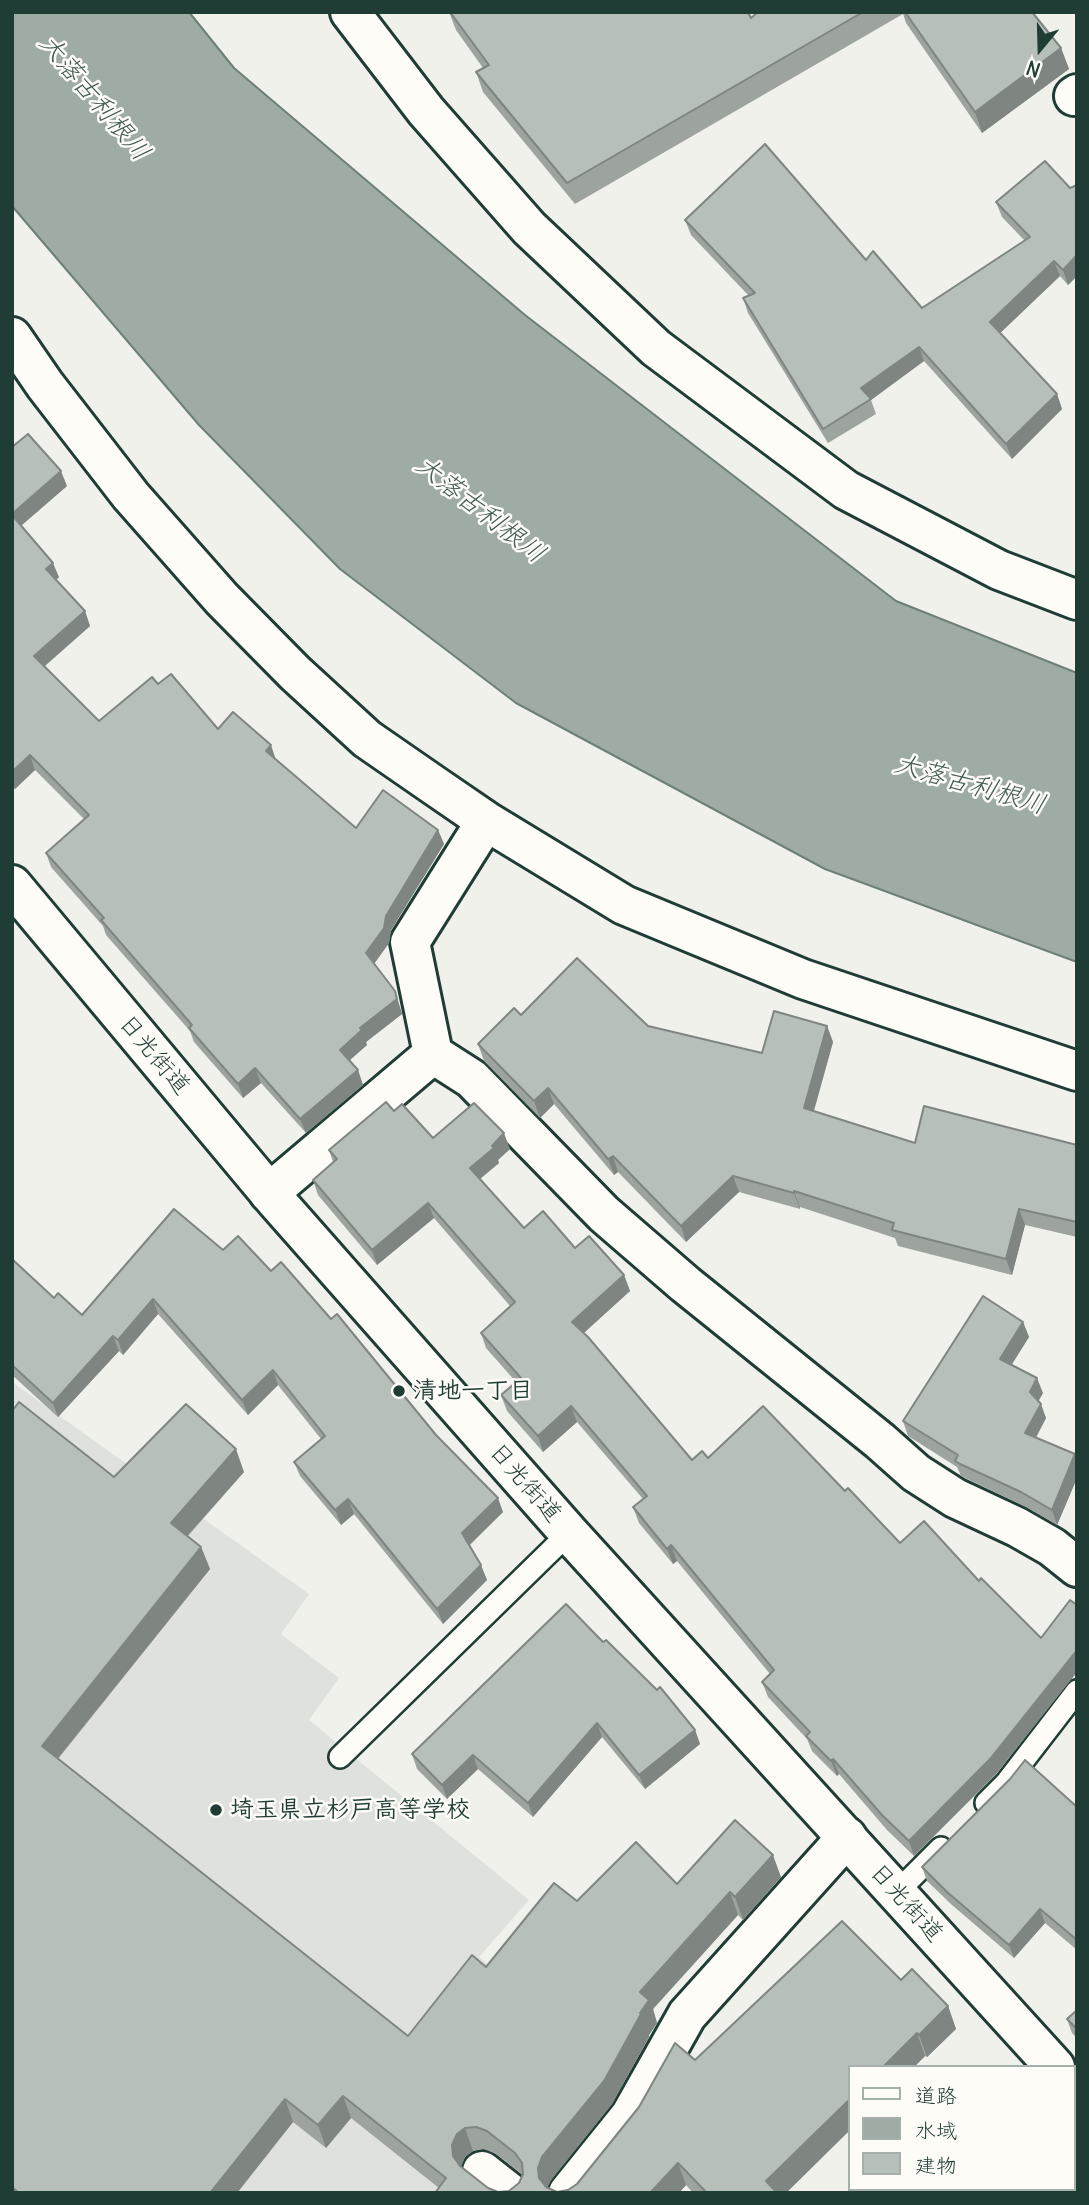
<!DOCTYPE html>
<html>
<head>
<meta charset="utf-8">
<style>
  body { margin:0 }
  #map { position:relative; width:1089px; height:2205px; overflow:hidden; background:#f0f1eb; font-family:Delius,"Klee One",sans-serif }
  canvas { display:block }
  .frame { position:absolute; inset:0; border:14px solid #1f3d34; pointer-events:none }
  .legend { position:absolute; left:848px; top:2065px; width:228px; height:126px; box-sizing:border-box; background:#fdfcf7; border:2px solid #a4b0a9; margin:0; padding:9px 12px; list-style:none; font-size:21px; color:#1f3d34 }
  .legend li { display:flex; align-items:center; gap:14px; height:35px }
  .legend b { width:35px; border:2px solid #a4b0a9 }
  .north { position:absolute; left:1005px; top:14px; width:70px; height:70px; -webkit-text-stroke:5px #fdfcf7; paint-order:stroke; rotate:199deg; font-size:19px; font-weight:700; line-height:28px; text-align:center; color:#1f3d34 }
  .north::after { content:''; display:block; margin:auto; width:24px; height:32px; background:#1f3d34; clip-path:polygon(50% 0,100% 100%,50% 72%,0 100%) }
</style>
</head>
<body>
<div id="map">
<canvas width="1089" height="2205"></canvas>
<div class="frame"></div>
<ul class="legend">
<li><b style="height:9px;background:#fdfcf7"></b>道路</li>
<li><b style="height:19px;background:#9faca4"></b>水域</li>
<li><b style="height:19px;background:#b6bfb8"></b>建物</li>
</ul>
<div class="north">N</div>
</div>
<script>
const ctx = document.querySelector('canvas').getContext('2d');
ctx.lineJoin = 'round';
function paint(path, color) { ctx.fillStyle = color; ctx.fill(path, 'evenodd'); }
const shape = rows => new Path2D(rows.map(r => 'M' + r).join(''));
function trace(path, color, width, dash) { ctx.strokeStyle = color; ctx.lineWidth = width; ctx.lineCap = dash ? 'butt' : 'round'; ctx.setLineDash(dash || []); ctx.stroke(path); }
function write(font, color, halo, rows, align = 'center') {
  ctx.font = font + ' Delius,"Klee One",sans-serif'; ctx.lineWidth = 5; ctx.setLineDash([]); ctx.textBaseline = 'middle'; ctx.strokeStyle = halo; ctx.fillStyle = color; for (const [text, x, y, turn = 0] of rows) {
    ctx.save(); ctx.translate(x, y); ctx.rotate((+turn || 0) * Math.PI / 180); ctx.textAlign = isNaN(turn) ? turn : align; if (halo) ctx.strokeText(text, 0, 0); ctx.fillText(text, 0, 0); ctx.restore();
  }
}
paint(shape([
  [12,1382,309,1594,281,1634,339,1678,309,1720,529,1900,479,1957,566,2030,545,2053,460,2180,478,2193,12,2193]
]), '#dfe2dc');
const water = shape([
  [12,12,189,12,234,68,525,315,896,601,1077,673,1077,962,825,869,516,703,340,569,199,425,12,206,12,12]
]);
paint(water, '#9faca4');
trace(water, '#6c8077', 2);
const lane = shape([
  [340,1757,569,1533],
  [986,1803,1006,1783,1077,1691],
  [897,1892,941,1848]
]);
const street = shape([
  [350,12,426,111,529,228,656,348,846,490,999,570,1077,600],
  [1074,96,1077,94],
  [12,337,45,385,131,496,222,599,295,673,367,739,435,786,486,821,624,905,803,979,1077,1071],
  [433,1054,472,1079,604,1214,685,1284,880,1441,916,1473,955,1498,1017,1527,1052,1547,1077,1567],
  [269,1193,433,1054,410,942,486,821],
  [482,2171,510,2193],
  [568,2193,630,2116,687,2015,847,1837]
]);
const secondary = shape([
  [12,885,277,1202,569,1533,1055,2067],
  [1073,2087,1077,2091]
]);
trace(lane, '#1f3d34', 26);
trace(street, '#1f3d34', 44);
trace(secondary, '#1f3d34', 44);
trace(lane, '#fdfcf7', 21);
trace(street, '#fdfcf7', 38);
trace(secondary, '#fdfcf7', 38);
paint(shape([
  [449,12,748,12,751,18,758,12,1032,12,1061,48,1069,69,982,133,906,23,903,14,575,204,483,92,476,72,483,68,456,30],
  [1077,185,1077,276,1068,285,1060,276,1000,333,1057,394,1062,409,1012,459,924,361,871,400,876,414,828,443,748,313,743,298,749,296,691,235,685,220,866,260,922,308,1025,241,1002,217,996,202,1070,188],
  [12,447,67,486,21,526,59,577,56,580,85,611,90,626,45,666,99,721,158,684,218,729,276,760,356,828,438,830,444,844,391,930,389,943,374,964,395,991,402,1014,366,1042,367,1045,349,1061,358,1070,363,1085,306,1133,261,1083,243,1098,194,1042,190,1031,106,935,103,926,51,867,46,853,84,819,35,770,15,789,12,787],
  [521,1015,648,1026,762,1053,827,1026,833,1042,814,1111,915,1143,1077,1145,1077,1237,1025,1225,1012,1275,898,1246,895,1238,800,1207,800,1209,739,1192,686,1242,618,1172,614,1175,554,1104,540,1118,484,1061,478,1044],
  [394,1111,433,1138,510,1149,498,1160,499,1163,480,1179,524,1228,575,1248,624,1275,630,1291,584,1333,692,1460,708,1458,845,1491,900,1543,979,1581,1041,1638,1077,1605,1077,1672,996,1774,914,1856,887,1830,839,1774,837,1776,812,1751,807,1739,768,1697,762,1682,770,1674,677,1561,673,1564,639,1523,633,1507,643,1499,577,1422,543,1452,507,1411,501,1395,516,1382,486,1348,481,1333,510,1306,434,1218,377,1265,318,1195,313,1180,333,1162,329,1150],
  [223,1250,271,1271,436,1435,503,1512,470,1545,487,1580,443,1624,354,1514,341,1525,300,1476,294,1462,321,1439,278,1385,248,1415,158,1314,123,1355,119,1351,58,1417,12,1375,12,1259,54,1298,82,1315],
  [1023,1322,1029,1337,1011,1364,1043,1393,1038,1401,1046,1418,1036,1438,1075,1454,1077,1459,1077,1478,1057,1525,1026,1507,961,1476,957,1467,908,1436,903,1421],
  [12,1411,114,1477,244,1472,188,1536,201,1547,210,1569,58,1759,408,2036,486,1967,577,1901,677,1884,781,1877,743,1920,738,1915,653,2009,657,2023,649,2035,649,2037,612,2104,551,2180,547,2188,557,2192,568,2190,577,2184,695,2060,901,1980,948,2006,956,2029,927,2057,925,2056,914,2067,849,2067,849,2131,786,2193,693,2193,686,2185,679,2193,435,2193,439,2188,351,2118,326,2148,293,2122,237,2193,12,2193],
  [484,2149,496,2154,523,2175,519,2183,509,2191,498,2192,488,2188,461,2166,465,2157,473,2151],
  [603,1642,695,1730,700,1744,645,1789,602,1737,533,1817,478,1769,447,1799,417,1769,412,1754],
  [1077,1807,1077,1950,1045,1923,1014,1958,952,1905,927,1881,922,1867],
  [1077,2010,1077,2038,1072,2033,1067,2019]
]), '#9da49e');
paint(shape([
  [1061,48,1069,69,982,133,975,112],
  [1077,255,1077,276,1068,285,1063,270],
  [1054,261,1060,276,996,337,990,322],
  [919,347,924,361,871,400,861,388],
  [1057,394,1062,409,1012,459,1006,444],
  [61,471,67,486,17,529,12,514],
  [53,563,59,577,52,583,46,569],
  [85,611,90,626,40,670,34,656],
  [271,745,276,760,266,751],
  [30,755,35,770,15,789,12,783,12,772],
  [438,830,444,844,391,930,389,943,371,968,366,953,386,916],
  [395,991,402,1014,366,1042,367,1045,345,1064,340,1050],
  [827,1026,833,1042,810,1124,804,1108],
  [255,1068,261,1083,243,1098,238,1084],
  [358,1070,363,1085,306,1133,300,1119],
  [548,1088,554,1104,540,1118,534,1101],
  [504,1133,510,1149,498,1160,499,1163,475,1183,470,1168],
  [613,1156,618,1172,614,1175,608,1159],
  [733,1176,739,1192,686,1242,681,1226],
  [794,1191,800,1207,800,1209,794,1193],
  [428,1203,434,1218,377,1265,372,1250],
  [1019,1209,1025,1225,1012,1275,1006,1259],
  [624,1275,630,1291,578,1338,572,1322],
  [153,1299,158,1314,123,1355,118,1340],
  [1023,1322,1029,1337,1006,1374,1000,1359],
  [113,1336,119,1351,58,1417,53,1403],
  [273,1370,278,1385,248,1415,242,1400],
  [1037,1378,1043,1393,1035,1407,1030,1392],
  [1041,1404,1046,1418,1030,1448,1025,1433],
  [571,1406,577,1422,543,1452,538,1436],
  [236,1449,244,1472,179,1545,171,1523],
  [1075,1454,1077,1459,1077,1478,1057,1525,1052,1510],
  [498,1498,503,1512,467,1547,462,1533],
  [348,1499,354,1514,341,1525,335,1510],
  [671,1545,677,1561,673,1564,667,1549],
  [201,1547,210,1569,50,1768,42,1746],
  [481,1565,487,1580,443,1624,437,1609],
  [1077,1650,1077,1672,996,1774,914,1856,909,1841],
  [597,1723,602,1737,533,1817,528,1803],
  [695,1730,700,1744,645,1789,639,1775],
  [473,1755,478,1769,447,1799,442,1785],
  [833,1759,839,1774,837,1776,831,1761],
  [773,1855,781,1877,743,1920,735,1897],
  [730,1892,738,1915,653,2009,657,2023,649,2035,649,2037,612,2104,551,2180,546,2190,539,2178,538,2168,542,2157,640,2013,640,1992],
  [1040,1909,1045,1923,1014,1958,1009,1945],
  [948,2006,956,2029,927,2057,919,2035],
  [917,2033,925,2056,914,2067,883,2067],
  [343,2096,351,2118,326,2148,318,2125],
  [285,2099,293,2122,237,2193,210,2193],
  [849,2100,849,2131,786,2193,771,2193,766,2181],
  [465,2128,473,2151,465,2157,461,2167,453,2156,452,2145,457,2134],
  [678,2163,686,2185,679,2193,650,2193]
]), '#7f8681');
const building = shape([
  [450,12,748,12,751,18,758,12,863,12,567,183,476,72,489,65,450,12],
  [905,12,1032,12,1061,48,975,112,905,12],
  [765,144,866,260,873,251,922,308,1030,237,996,202,1045,161,1070,188,1077,185,1077,255,1063,270,1054,261,990,322,1057,394,1006,444,919,347,861,388,871,399,823,429,743,298,755,293,685,220,765,144],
  [28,434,61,471,12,514,12,447,28,434],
  [12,515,53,563,46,569,85,611,34,656,99,721,152,677,158,684,171,674,218,729,233,712,271,745,266,751,356,828,383,790,438,830,386,916,384,928,366,953,395,991,397,999,360,1028,362,1030,340,1050,358,1070,300,1119,255,1068,238,1084,189,1028,192,1025,101,920,104,918,46,853,89,815,30,755,12,772,12,515],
  [577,958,648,1026,762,1053,774,1011,827,1026,804,1108,915,1143,924,1106,1077,1145,1077,1222,1019,1209,1006,1259,892,1230,894,1223,794,1191,794,1193,733,1176,681,1226,613,1156,608,1159,548,1088,534,1101,478,1044,514,1008,521,1015,577,958],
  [386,1102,394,1111,402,1104,433,1138,474,1103,504,1133,492,1146,494,1148,470,1168,524,1228,543,1211,575,1248,589,1236,624,1275,572,1322,588,1337,692,1460,702,1451,708,1458,763,1406,845,1491,848,1488,900,1543,924,1521,979,1581,981,1578,1041,1638,1070,1600,1077,1605,1077,1650,990,1759,909,1841,882,1815,833,1759,831,1761,806,1736,810,1732,762,1682,774,1670,671,1545,667,1549,633,1507,647,1496,571,1406,538,1436,501,1395,521,1378,481,1333,515,1302,428,1203,372,1250,313,1180,337,1159,329,1150,386,1102],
  [174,1209,223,1250,238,1236,271,1271,281,1262,331,1319,337,1314,436,1435,498,1498,462,1533,481,1565,437,1609,348,1499,335,1510,294,1462,325,1436,273,1370,242,1400,153,1299,118,1340,113,1336,53,1403,12,1365,12,1259,54,1298,58,1293,82,1315,174,1209],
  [983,1296,1023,1322,1000,1359,1037,1378,1030,1392,1041,1404,1025,1433,1075,1454,1052,1510,1021,1492,960,1464,955,1461,958,1455,903,1421,983,1296],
  [19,1402,114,1477,186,1404,236,1449,171,1523,201,1547,42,1746,408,2036,472,1955,486,1967,554,1883,577,1901,636,1842,677,1884,735,1820,773,1855,735,1897,730,1892,640,1992,649,2000,640,2013,641,2014,604,2081,542,2157,538,2168,539,2178,546,2187,557,2192,568,2190,577,2184,639,2107,675,2043,695,2060,842,1921,901,1980,912,1969,948,2006,919,2035,917,2033,883,2067,849,2067,849,2100,766,2181,777,2193,707,2193,678,2163,650,2193,435,2193,446,2178,343,2096,318,2125,285,2099,210,2193,19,2193,12,2187,12,1411,19,1402],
  [476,2127,487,2131,515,2153,522,2163,523,2174,519,2183,509,2191,498,2192,488,2188,460,2166,453,2156,452,2145,457,2134,465,2128,476,2127],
  [566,1604,603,1642,606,1640,657,1690,660,1687,695,1730,639,1775,597,1723,528,1803,473,1755,442,1785,412,1754,566,1604],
  [1025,1760,1077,1807,1077,1940,1040,1909,1009,1945,947,1892,922,1867,1010,1779,1025,1760],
  [1077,2010,1077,2029,1067,2019,1077,2010],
  [961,2189,1025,2189,1029,2193,958,2193,961,2189]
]);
paint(building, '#b6bfb8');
trace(building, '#7f8681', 2);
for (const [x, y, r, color] of [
  [399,1391,7,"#1f3d34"],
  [216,1810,7,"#1f3d34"]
]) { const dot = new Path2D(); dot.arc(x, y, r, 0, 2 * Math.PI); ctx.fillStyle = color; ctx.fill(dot); trace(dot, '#fdfcf7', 2.5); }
write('24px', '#1f3d34', '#fdfcf7', [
  ["日光街道",154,1055,50],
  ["日光街道",525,1483,49],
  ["日光街道",906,1903,48]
]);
write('bold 24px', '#1f3d34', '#fdfcf7', [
  ["清地一丁目",413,1391],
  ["埼玉県立杉戸高等学校",230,1810]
], 'left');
write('italic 26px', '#455e56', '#fdfcf7', [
  ["大落古利根川",94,98,50],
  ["大落古利根川",480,510,38],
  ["大落古利根川",970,785,16]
]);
</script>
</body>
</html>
